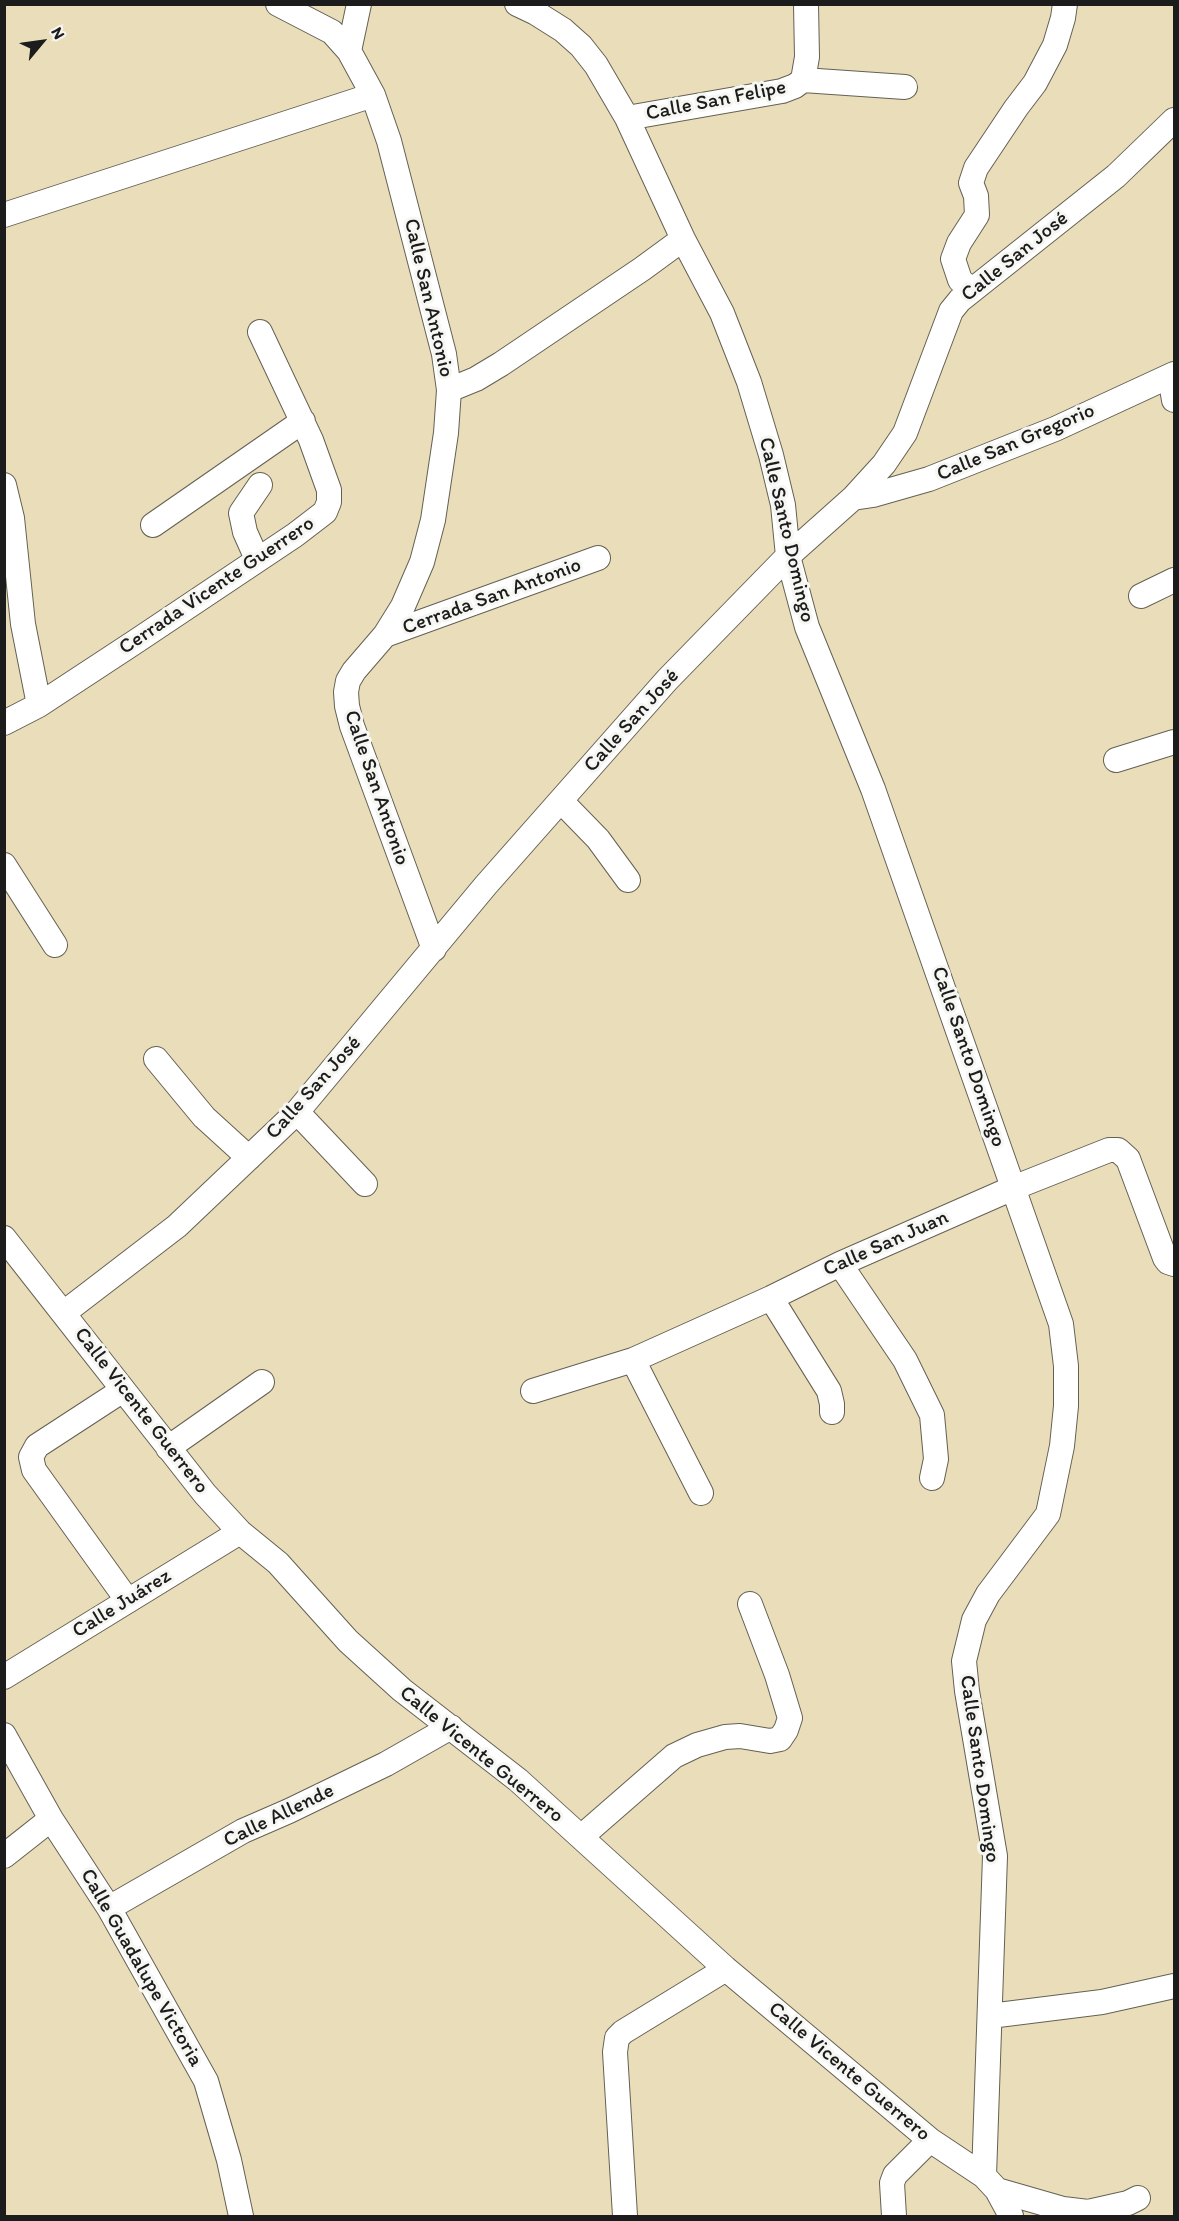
<!DOCTYPE html>
<html>
<head>
<meta charset="utf-8">
<style>
  body { margin:0 }
  #map { position:relative; width:1179px; height:2221px; overflow:hidden; background:#eadeba; font-family:Itim,sans-serif }
  canvas { display:block }
  .frame { position:absolute; inset:0; border:6px solid #1c1c1c; pointer-events:none }
  .north { position:absolute; left:12px; top:12px; width:60px; height:60px; -webkit-text-stroke:4px #f6f6f2; paint-order:stroke; rotate:61deg; font-size:16px; font-weight:700; line-height:24px; text-align:center; color:#1c1c1c }
  .north::after { content:''; display:block; margin:auto; width:21px; height:27px; background:#1c1c1c; clip-path:polygon(50% 0,100% 100%,50% 72%,0 100%) }
</style>
</head>
<body>
<div id="map">
<canvas width="1179" height="2221"></canvas>
<div class="frame"></div>
<div class="north">N</div>
</div>
<script>
const ctx = document.querySelector('canvas').getContext('2d');
ctx.lineJoin = 'round';
const shape = rows => new Path2D(rows.map(r => 'M' + r).join(''));
function trace(path, color, width, dash) { ctx.strokeStyle = color; ctx.lineWidth = width; ctx.lineCap = dash ? 'butt' : 'round'; ctx.setLineDash(dash || []); ctx.stroke(path); }
function write(font, color, halo, rows, align = 'center') {
  ctx.font = font + ' Itim,sans-serif'; ctx.lineWidth = 6; ctx.setLineDash([]); ctx.textBaseline = 'middle'; ctx.strokeStyle = halo; ctx.fillStyle = color; for (const [text, x, y, turn = 0] of rows) {
    ctx.save(); ctx.translate(x, y); ctx.rotate((+turn || 0) * Math.PI / 180); ctx.textAlign = isNaN(turn) ? turn : align; if (halo) ctx.strokeText(text, 0, 0); ctx.fillText(text, 0, 0); ctx.restore();
  }
}
const minor = shape([
  [278,4,332,32,349,51,373,95,389,141,444,354,449,390,446,433,433,520,422,562,403,606,385,635,354,671,348,681,346,692,347,706,352,726,434,949],
  [517,4,536,13,563,30,581,46,596,65,627,118,683,239,722,313,749,382,771,455,783,505,788,556,807,627,873,789,1061,1324,1066,1366,1066,1406,1062,1446,1048,1514,988,1594,974,1620,964,1661,967,1691,995,1856,984,2176],
  [349,51,359,4],
  [803,80,807,57,806,4],
  [627,118,782,91,795,86,803,80,905,87],
  [4,215,373,95],
  [971,290,960,280,953,259,959,243,977,215,976,196,971,183,976,168,1016,108,1035,83,1055,45,1063,18,1065,4],
  [1170,376,1174,400],
  [449,390,476,379,501,364,642,269,683,239],
  [4,485,12,518,23,624,39,705],
  [853,498,873,495,929,479,1055,429,1174,374],
  [153,525,303,421],
  [257,559,245,532,241,513,260,485],
  [1141,596,1174,580],
  [385,635,598,558],
  [4,723,39,705,135,642,295,535,325,512,329,502,329,490,311,440,260,332],
  [1116,760,1174,742],
  [561,801,598,839,628,880],
  [4,865,55,945],
  [156,1059,204,1117,249,1158],
  [297,1112,365,1184],
  [4,1238,205,1494,240,1532,278,1563,348,1641,402,1690,518,1780,726,1969,930,2140,984,2176,997,2190,1011,2216],
  [840,1264,905,1360,932,1415,936,1459,932,1478],
  [771,1298,829,1391,832,1404,832,1412],
  [65,1312,177,1226,297,1112,486,885,667,680,788,556,853,498,884,464,905,433,951,311,960,300,1116,176,1174,120],
  [633,1360,701,1493],
  [123,1390,37,1446,31,1457,34,1470,128,1601],
  [533,1391,633,1360,771,1298,840,1264,1013,1188,1109,1150,1118,1150,1128,1159,1165,1258,1168,1262,1174,1264],
  [168,1448,262,1382],
  [4,1677,240,1532],
  [4,1735,51,1819,109,1908,206,2081,229,2160,241,2216],
  [581,1837,674,1756,697,1745,725,1737,740,1736,770,1741,780,1739,786,1730,790,1718,777,1675,750,1604],
  [4,1856,51,1819],
  [109,1908,243,1831,289,1811,386,1764,451,1727],
  [990,2016,1102,2002,1174,1986],
  [997,2190,1063,2209,1088,2212,1128,2203,1138,2198],
  [625,2216,615,2052,617,2038,623,2032,726,1969],
  [894,2216,892,2183,895,2175,930,2140]
]);
trace(minor, '#646053', 26);
trace(minor, '#fff', 24);
write('21px', '#1c1c1c', '#f6f6f2', [
  ["Calle San Felipe",716,101,-11],
  ["Calle San José",1015,257,-39],
  ["Calle San Antonio",428,298,77],
  ["Calle San Gregorio",1016,443,-23],
  ["Calle Santo Domingo",786,530,77],
  ["Cerrada Vicente Guerrero",217,586,-34],
  ["Cerrada San Antonio",492,597,-20],
  ["Calle San José",632,721,-48],
  ["Calle San Antonio",376,788,71],
  ["Calle Santo Domingo",968,1057,71],
  ["Calle San José",314,1088,-48],
  ["Calle San Juan",886,1244,-24],
  ["Calle Vicente Guerrero",141,1411,52],
  ["Calle Juárez",122,1604,-32],
  ["Calle Vicente Guerrero",481,1755,39],
  ["Calle Santo Domingo",979,1769,82],
  ["Calle Allende",279,1816,-26],
  ["Calle Guadalupe Victoria",141,1968,60],
  ["Calle Vicente Guerrero",849,2072,40]
]);
</script>
</body>
</html>
